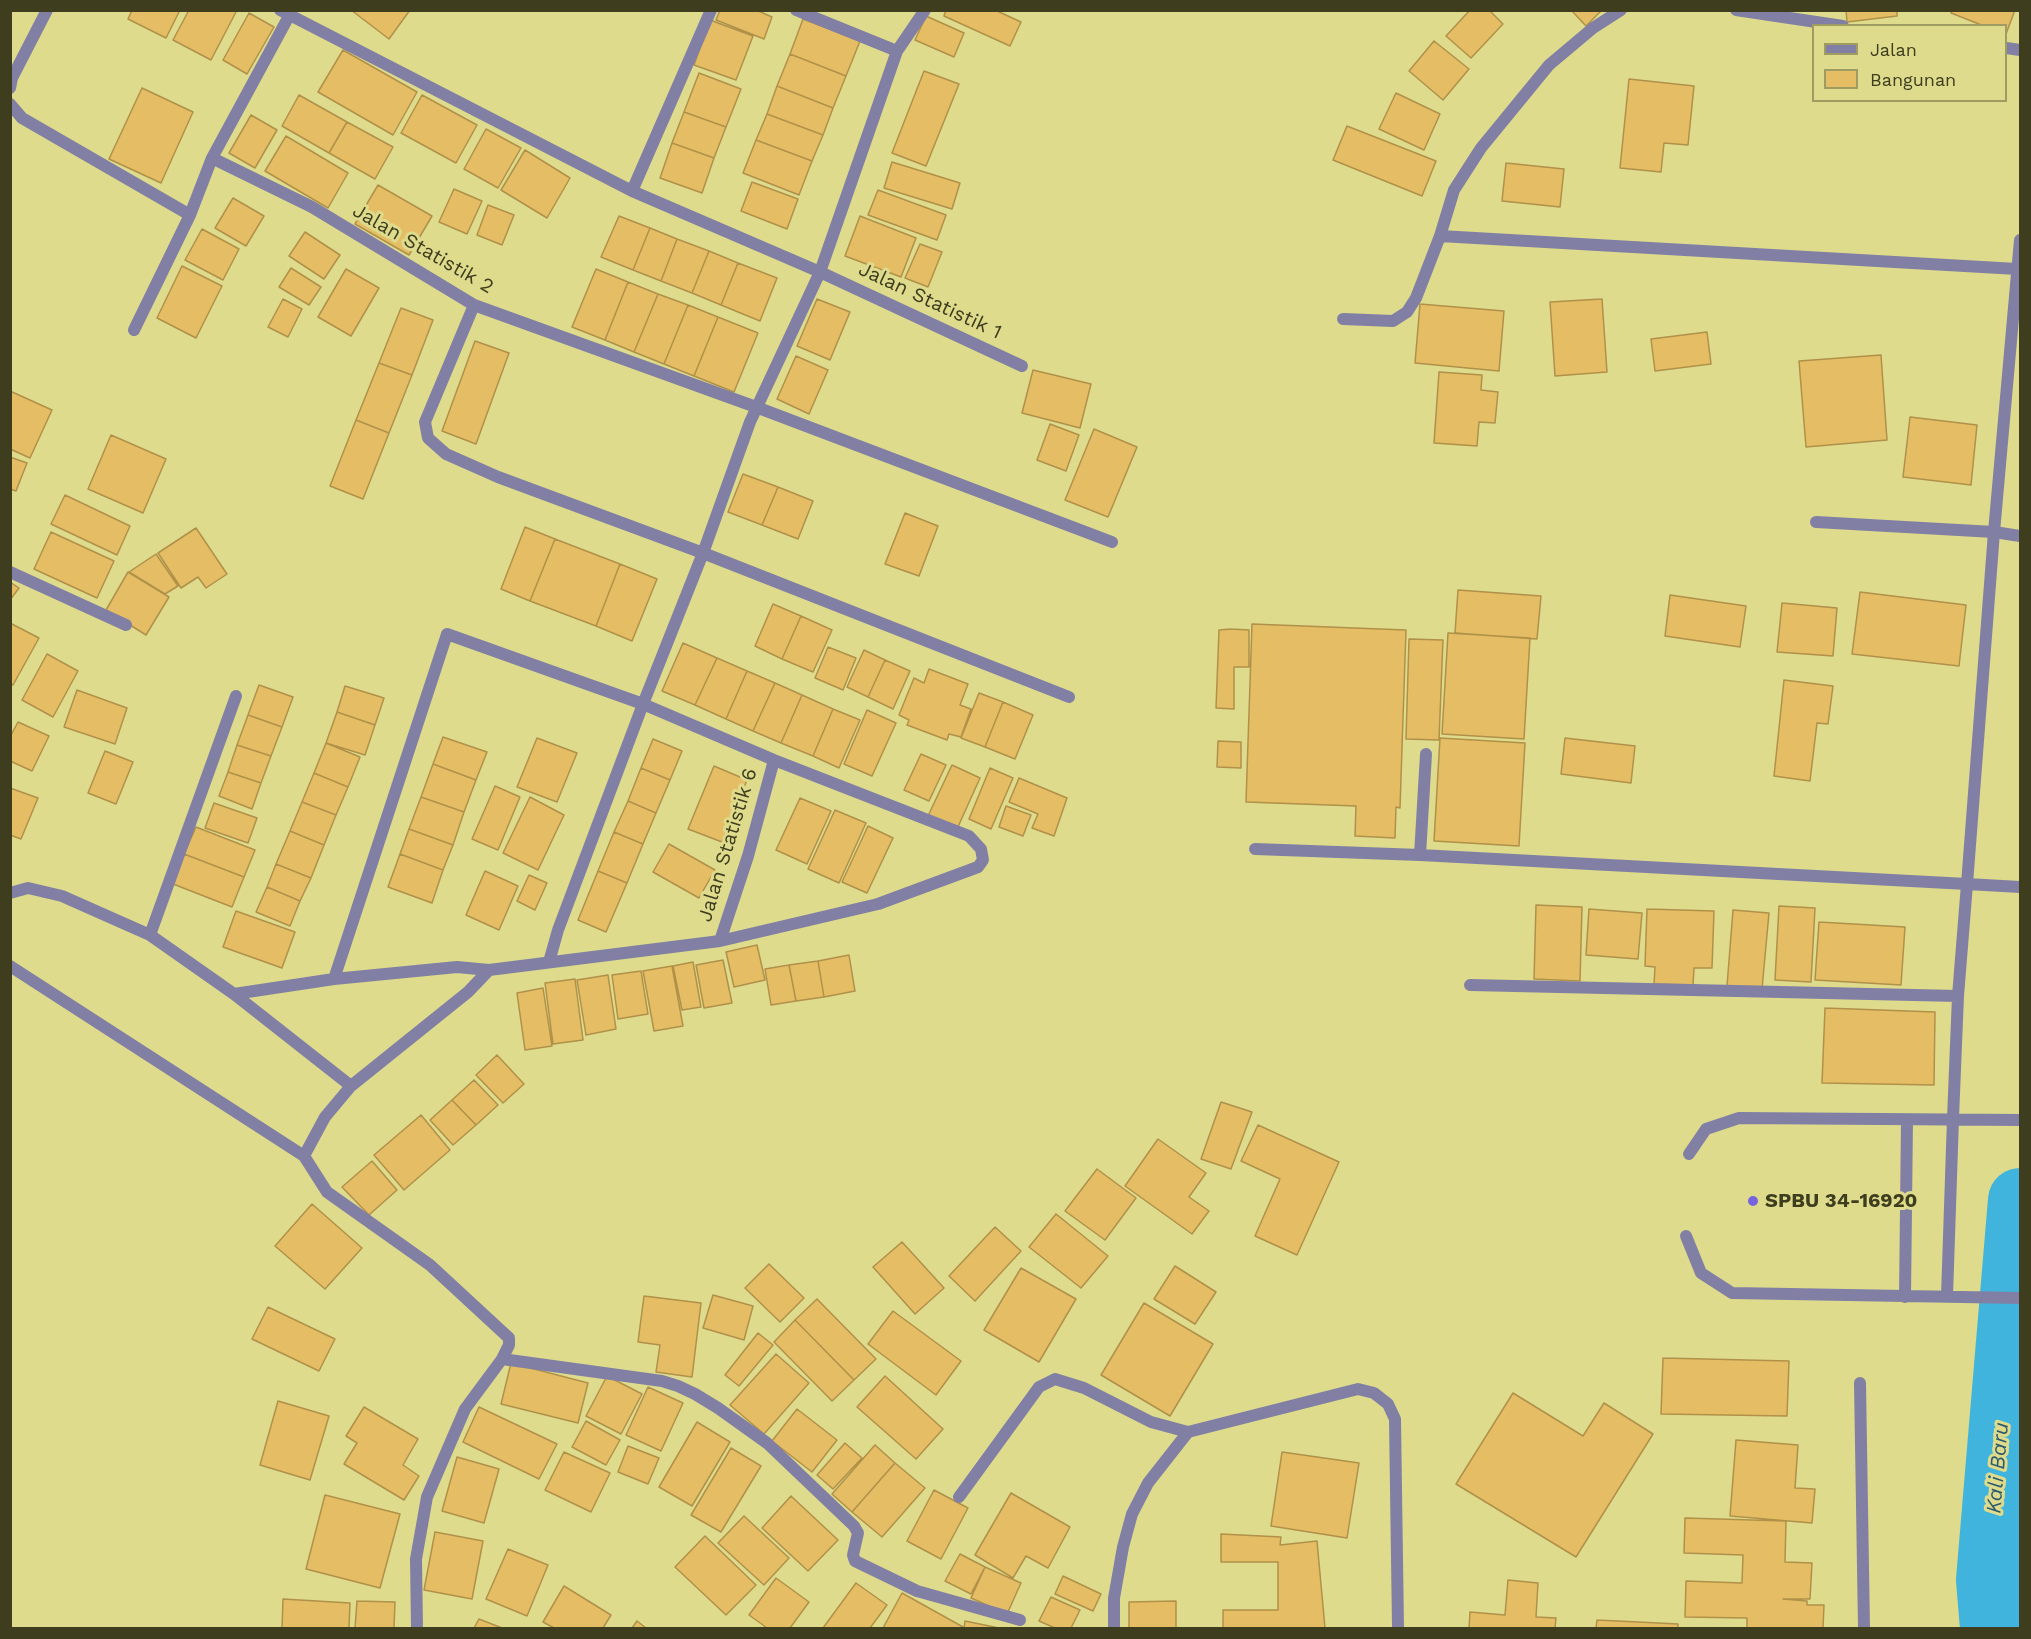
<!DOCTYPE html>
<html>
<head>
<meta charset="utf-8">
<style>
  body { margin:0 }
  #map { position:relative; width:2031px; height:1639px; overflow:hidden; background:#dedb8d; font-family:"Work Sans",sans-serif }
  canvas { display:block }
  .frame { position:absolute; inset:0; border:12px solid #3e3d1d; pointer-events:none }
  .legend { position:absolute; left:1812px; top:24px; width:195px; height:78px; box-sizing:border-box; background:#dedb8d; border:2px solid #9e9c60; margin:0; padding:8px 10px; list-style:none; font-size:18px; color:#3e3d1d }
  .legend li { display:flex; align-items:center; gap:12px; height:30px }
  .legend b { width:30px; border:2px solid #9e9c60 }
</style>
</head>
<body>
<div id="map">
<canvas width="2031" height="1639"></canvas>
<div class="frame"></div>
<ul class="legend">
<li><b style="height:8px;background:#8180a4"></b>Jalan</li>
<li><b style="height:16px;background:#e5bd64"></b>Bangunan</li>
</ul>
</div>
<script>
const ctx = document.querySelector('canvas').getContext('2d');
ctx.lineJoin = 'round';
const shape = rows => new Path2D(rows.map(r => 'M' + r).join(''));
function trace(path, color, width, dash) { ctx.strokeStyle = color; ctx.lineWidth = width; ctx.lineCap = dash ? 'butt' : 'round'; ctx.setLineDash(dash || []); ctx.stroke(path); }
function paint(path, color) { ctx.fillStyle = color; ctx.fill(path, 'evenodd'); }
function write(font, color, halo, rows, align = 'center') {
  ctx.font = font + ' "Work Sans",sans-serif'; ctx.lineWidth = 6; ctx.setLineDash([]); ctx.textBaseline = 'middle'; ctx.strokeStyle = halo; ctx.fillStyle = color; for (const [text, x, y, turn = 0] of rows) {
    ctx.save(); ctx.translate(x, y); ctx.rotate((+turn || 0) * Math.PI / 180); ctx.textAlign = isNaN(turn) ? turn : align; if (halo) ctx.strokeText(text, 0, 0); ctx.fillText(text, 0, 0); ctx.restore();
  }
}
trace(shape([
  [1992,1628,1988,1580,2020,1200]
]), '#40b4dd', 64);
const building = shape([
  [132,10,180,10,166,38,128,19,132,10],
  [189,10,237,10,211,60,173,40,189,10],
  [351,10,410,10,389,39,351,10],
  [720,10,756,10,772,17,764,39,716,20,720,10],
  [946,10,995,10,1021,22,1010,46,944,16,946,10],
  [1470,10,1489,10,1503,24,1471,58,1446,36,1470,10],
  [1571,10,1602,10,1586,26,1571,10],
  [1846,10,1897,10,1897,16,1847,22,1846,10],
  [1952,10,2015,10,2006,34,2006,26,1984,26,1951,13,1952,10],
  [249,13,274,27,247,74,223,60,249,13],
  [926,16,964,33,954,57,915,40,926,16],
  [803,19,860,41,846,76,790,54,803,19],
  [710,20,753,36,736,80,694,65,710,20],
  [1434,41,1469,69,1443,100,1409,71,1434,41],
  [343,50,417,92,393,135,318,92,343,50],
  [790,54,846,76,833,108,777,86,790,54],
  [924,71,959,84,926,166,892,153,924,71],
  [699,73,741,89,726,127,684,112,699,73],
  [1629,79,1694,86,1688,145,1664,143,1661,172,1620,168,1629,79],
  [777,86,833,108,823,135,767,114,777,86],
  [142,88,193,112,161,183,109,159,142,88],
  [1396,93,1440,114,1424,150,1379,129,1396,93],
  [299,95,347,122,329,153,282,126,299,95],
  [422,95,477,125,456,163,401,133,422,95],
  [684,112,726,127,714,158,672,143,684,112],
  [767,114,823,135,812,161,756,140,767,114],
  [251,115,277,130,255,168,229,153,251,115],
  [347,122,393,147,375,179,329,153,347,122],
  [1347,126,1436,161,1422,196,1333,160,1347,126],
  [486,129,521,148,498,188,464,169,486,129],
  [286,136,348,173,328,208,265,171,286,136],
  [756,140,812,161,799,195,743,173,756,140],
  [672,143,714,158,702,193,660,178,672,143],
  [525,150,570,178,547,218,501,190,525,150],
  [892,162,960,183,952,209,884,188,892,162],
  [1506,163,1564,169,1560,207,1502,201,1506,163],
  [752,182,798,199,787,229,741,211,752,182],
  [378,185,432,216,409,255,355,224,378,185],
  [454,189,482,201,467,234,439,222,454,189],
  [878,190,946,215,937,240,868,215,878,190],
  [233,198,264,216,246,246,215,228,233,198],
  [488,205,514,215,502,245,477,235,488,205],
  [619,216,650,228,633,270,601,257,619,216],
  [860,216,916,238,901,277,845,256,860,216],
  [650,228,677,239,661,281,633,270,650,228],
  [202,229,239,249,223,280,185,260,202,229],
  [305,232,340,255,324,279,289,256,305,232],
  [677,239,709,251,692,293,661,281,677,239],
  [920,244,942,252,928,287,905,278,920,244],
  [709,251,738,263,721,305,692,293,709,251],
  [738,263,777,278,760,321,721,305,738,263],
  [182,266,222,286,196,338,157,318,182,266],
  [291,268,321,287,309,305,279,287,291,268],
  [346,269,379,288,351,336,318,317,346,269],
  [596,269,628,282,605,340,572,327,596,269],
  [628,282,658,294,634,352,605,340,628,282],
  [658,294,688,305,664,364,634,352,658,294],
  [283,299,302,309,288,337,268,327,283,299],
  [817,299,850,312,830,360,797,346,817,299],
  [1602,299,1607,372,1555,376,1550,302,1602,299],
  [1420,304,1504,311,1499,371,1415,363,1420,304],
  [688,305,718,317,694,376,664,364,688,305],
  [401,308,433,320,412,375,379,363,401,308],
  [718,317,758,333,734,392,694,376,718,317],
  [1707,332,1711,364,1655,371,1651,339,1707,332],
  [475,341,509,353,476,444,442,431,475,341],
  [1881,355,1887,440,1806,447,1799,361,1881,355],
  [796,356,828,370,809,414,777,399,796,356],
  [379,363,412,375,389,433,356,420,379,363],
  [1033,370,1091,384,1080,428,1022,413,1033,370],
  [1439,372,1482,375,1481,390,1498,392,1495,423,1479,422,1477,446,1434,443,1439,372],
  [10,391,52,410,30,458,10,449,10,391],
  [1910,417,1977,425,1971,485,1903,477,1910,417],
  [356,420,389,433,363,499,330,486,356,420],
  [1050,424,1079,435,1066,471,1037,460,1050,424],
  [1094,429,1137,447,1108,517,1065,500,1094,429],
  [111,435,166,459,143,513,88,489,111,435],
  [10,457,27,463,16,491,10,489,10,457],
  [743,474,778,487,762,525,728,512,743,474],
  [778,487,813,501,798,539,762,525,778,487],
  [65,495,130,526,117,555,51,524,65,495],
  [905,513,938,526,919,576,885,564,905,513],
  [525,527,555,539,530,601,501,589,525,527],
  [196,528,227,574,206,588,198,577,181,588,158,553,196,528],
  [51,532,114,561,97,598,34,569,51,532],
  [555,539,620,564,596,626,530,601,555,539],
  [156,554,178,586,165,594,129,572,156,554],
  [620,564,657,579,632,641,596,626,620,564],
  [128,572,169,597,146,635,106,610,128,572],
  [10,582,19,588,10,600,10,582],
  [1458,590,1541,596,1537,639,1455,633,1458,590],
  [1860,592,1966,605,1959,666,1852,654,1860,592],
  [1670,595,1746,606,1740,647,1665,636,1670,595],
  [1782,603,1837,608,1833,656,1777,652,1782,603],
  [773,604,801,616,782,659,755,646,773,604],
  [801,616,832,630,813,672,782,659,801,616],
  [10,623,39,638,13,685,10,684,10,623],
  [1252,624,1406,630,1400,808,1396,807,1395,838,1355,836,1356,806,1246,802,1252,624],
  [1231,629,1249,630,1249,667,1234,667,1234,709,1216,708,1219,630,1231,629],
  [1448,633,1530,638,1524,739,1442,734,1448,633],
  [1409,639,1443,640,1439,740,1406,739,1409,639],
  [683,643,717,658,695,705,662,691,683,643],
  [828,647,856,658,843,690,815,678,828,647],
  [864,650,885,660,868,697,847,687,864,650],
  [47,654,78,671,53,717,22,700,47,654],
  [717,658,747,671,726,719,695,705,717,658],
  [885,660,910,671,893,709,868,697,885,660],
  [929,669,968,684,960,705,971,709,961,737,949,734,947,740,907,725,909,720,899,715,914,678,924,683,929,669],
  [747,671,775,683,753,731,726,719,747,671],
  [1784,680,1833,686,1828,724,1817,723,1810,781,1774,776,1784,680],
  [775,683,802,695,781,743,753,731,775,683],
  [259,685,293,697,282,727,248,715,259,685],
  [345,686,384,698,375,725,337,712,345,686],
  [77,690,127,708,115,744,64,727,77,690],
  [979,693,1003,702,985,747,961,738,979,693],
  [802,695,833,709,813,756,781,743,802,695],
  [1003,702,1033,715,1015,759,985,747,1003,702],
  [833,709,860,720,839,768,813,756,833,709],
  [867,710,896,723,872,776,844,764,867,710],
  [337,712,375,725,365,755,326,743,337,712],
  [248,715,282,727,271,756,237,745,248,715],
  [18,722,49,736,32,771,10,761,10,737,18,722],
  [443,737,487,752,476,780,433,764,443,737],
  [537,738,577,753,557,802,517,787,537,738],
  [1440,738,1525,743,1519,846,1434,841,1440,738],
  [1565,738,1635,746,1631,783,1561,774,1565,738],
  [653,739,682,751,670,780,641,768,653,739],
  [1218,741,1241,742,1241,768,1217,767,1218,741],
  [326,743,360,757,348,787,314,773,326,743],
  [237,745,271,756,261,783,228,772,237,745],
  [105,751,133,762,116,804,88,793,105,751],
  [921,754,946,765,929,801,904,790,921,754],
  [433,764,476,780,464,812,421,797,433,764],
  [952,765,980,778,957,829,928,816,952,765],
  [714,766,747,780,722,842,688,829,714,766],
  [641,768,670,780,656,813,628,801,641,768],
  [990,768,1013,778,991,829,969,819,990,768],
  [228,772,261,783,252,809,219,796,228,772],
  [314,773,348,787,336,815,302,802,314,773],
  [1019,778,1067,798,1054,836,1032,828,1038,814,1009,802,1019,778],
  [495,786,520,797,498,850,472,839,495,786],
  [10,788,38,798,21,839,10,835,10,788],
  [421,797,464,812,453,845,409,829,421,797],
  [530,797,564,815,538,870,503,853,530,797],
  [800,798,831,811,807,864,776,850,800,798],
  [628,801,656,813,643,844,614,832,628,801],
  [302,802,336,815,324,845,290,831,302,802],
  [214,803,257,818,248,843,205,828,214,803],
  [1006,806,1031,815,1023,836,999,827,1006,806],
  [835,810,866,823,839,883,808,869,835,810],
  [868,826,893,838,867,893,842,882,868,826],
  [196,827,255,850,244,877,184,854,196,827],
  [409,829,453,845,443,870,400,854,409,829],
  [290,831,324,845,311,878,276,864,290,831],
  [614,832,643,844,627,883,598,871,614,832],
  [669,844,715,870,699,898,653,872,669,844],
  [184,854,244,877,232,907,173,884,184,854],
  [400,854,443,870,432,903,388,887,400,854],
  [276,864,311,878,300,901,267,887,276,864],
  [485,871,518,886,499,930,466,915,485,871],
  [598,871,627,883,606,932,578,920,598,871],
  [529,875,547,883,535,910,517,901,529,875],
  [267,887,300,901,290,926,256,912,267,887],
  [1536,905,1582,907,1580,981,1534,979,1536,905],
  [1779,906,1815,908,1811,982,1775,980,1779,906],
  [1589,909,1642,913,1638,959,1586,955,1589,909],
  [1647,909,1714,911,1712,968,1694,968,1693,985,1654,984,1655,967,1645,966,1647,909],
  [1733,910,1769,913,1762,989,1727,986,1733,910],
  [236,911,295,932,282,968,223,947,236,911],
  [1819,922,1905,927,1901,985,1815,980,1819,922],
  [757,945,765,980,734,987,726,952,757,945],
  [849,955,855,991,824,997,818,961,849,955],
  [723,960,732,1003,704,1008,696,965,723,960],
  [818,961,824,997,796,1001,789,965,818,961],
  [693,962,701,1007,682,1010,673,966,693,962],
  [789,965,796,1001,771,1005,765,969,789,965],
  [672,966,683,1026,654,1031,643,971,672,966],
  [641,971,648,1014,618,1019,612,975,641,971],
  [608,975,616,1029,586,1035,577,980,608,975],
  [575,979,583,1040,553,1044,545,983,575,979],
  [543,988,552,1046,525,1050,517,993,543,988],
  [1825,1008,1935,1012,1934,1085,1822,1083,1825,1008],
  [497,1055,524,1084,503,1103,476,1075,497,1055],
  [474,1080,498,1105,476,1125,452,1100,474,1080],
  [452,1100,476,1125,453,1145,430,1120,452,1100],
  [1221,1102,1252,1112,1231,1169,1201,1159,1221,1102],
  [421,1115,450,1150,404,1190,374,1155,421,1115],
  [1258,1125,1339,1162,1297,1255,1255,1236,1280,1179,1241,1161,1258,1125],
  [1158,1139,1206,1173,1189,1197,1209,1211,1192,1234,1125,1186,1158,1139],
  [372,1161,397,1190,369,1215,342,1187,372,1161],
  [1097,1169,1136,1198,1105,1240,1065,1211,1097,1169],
  [312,1204,362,1248,325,1289,275,1246,312,1204],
  [1056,1214,1108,1256,1081,1288,1029,1247,1056,1214],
  [995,1227,1021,1251,975,1301,949,1276,995,1227],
  [902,1242,944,1288,915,1314,873,1267,902,1242],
  [769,1264,804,1298,780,1322,745,1288,769,1264],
  [1175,1266,1216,1292,1195,1324,1154,1299,1175,1266],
  [1021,1268,1076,1299,1039,1362,984,1330,1021,1268],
  [713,1295,753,1306,744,1340,703,1328,713,1295],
  [644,1296,701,1303,692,1377,656,1372,660,1345,638,1342,644,1296],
  [817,1299,876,1359,854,1380,795,1320,817,1299],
  [1144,1303,1213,1344,1170,1416,1101,1375,1144,1303],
  [268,1307,335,1339,319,1371,252,1339,268,1307],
  [893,1311,961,1361,936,1395,868,1344,893,1311],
  [795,1320,854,1380,832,1401,774,1342,795,1320],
  [758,1333,773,1345,739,1386,725,1375,758,1333],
  [776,1354,809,1383,764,1434,730,1405,776,1354],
  [1663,1358,1789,1361,1787,1416,1661,1414,1663,1358],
  [511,1363,588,1383,578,1423,501,1404,511,1363],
  [607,1376,642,1394,621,1434,586,1416,607,1376],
  [885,1376,943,1429,916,1459,857,1407,885,1376],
  [648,1387,683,1403,661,1451,626,1435,648,1387],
  [1513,1393,1583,1436,1604,1403,1653,1434,1576,1557,1456,1484,1513,1393],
  [278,1401,329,1416,310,1480,260,1465,278,1401],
  [364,1407,418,1439,403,1465,419,1476,404,1500,344,1464,357,1443,346,1436,364,1407],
  [479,1407,557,1444,539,1479,463,1442,479,1407],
  [797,1409,837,1440,812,1472,772,1441,797,1409],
  [586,1421,620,1440,606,1465,572,1447,586,1421],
  [697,1422,730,1442,692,1506,659,1487,697,1422],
  [1736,1440,1798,1445,1795,1488,1815,1489,1812,1523,1730,1516,1736,1440],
  [845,1443,862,1458,833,1489,817,1475,845,1443],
  [875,1445,895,1463,852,1512,832,1494,875,1445],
  [628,1446,659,1458,648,1484,618,1472,628,1446],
  [731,1448,761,1466,721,1532,691,1515,731,1448],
  [564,1452,610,1473,591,1512,545,1490,564,1452],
  [1282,1452,1359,1463,1347,1538,1271,1526,1282,1452],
  [457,1457,499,1469,484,1523,442,1511,457,1457],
  [895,1463,925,1488,882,1537,852,1512,895,1463],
  [934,1490,968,1508,941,1559,907,1541,934,1490],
  [1011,1493,1070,1527,1048,1568,1026,1556,1013,1578,975,1555,1011,1493],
  [325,1495,400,1514,380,1588,306,1569,325,1495],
  [791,1496,838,1540,808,1571,762,1528,791,1496],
  [744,1516,789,1558,764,1585,718,1543,744,1516],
  [1685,1518,1786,1521,1785,1562,1812,1563,1810,1599,1783,1599,1807,1601,1807,1605,1824,1605,1823,1628,1747,1628,1747,1618,1685,1617,1686,1581,1742,1583,1743,1555,1684,1553,1685,1518],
  [435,1532,483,1541,472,1599,424,1590,435,1532],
  [1221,1534,1281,1537,1280,1545,1317,1541,1325,1628,1223,1628,1223,1610,1278,1610,1278,1562,1221,1562,1221,1534],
  [705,1536,756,1585,726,1615,675,1567,705,1536],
  [508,1549,548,1565,527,1616,486,1599,508,1549],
  [960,1554,985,1567,971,1594,945,1581,960,1554],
  [985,1567,1021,1583,1007,1614,971,1598,985,1567],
  [1063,1576,1101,1594,1093,1611,1055,1594,1063,1576],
  [776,1578,809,1602,790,1628,767,1628,749,1615,776,1578],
  [1508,1580,1538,1583,1536,1617,1556,1618,1555,1628,1469,1628,1470,1612,1505,1615,1508,1580],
  [856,1583,887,1605,870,1628,823,1628,856,1583],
  [564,1586,611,1615,603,1628,554,1628,543,1622,564,1586],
  [902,1593,963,1627,962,1628,883,1628,902,1593],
  [1051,1597,1080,1610,1071,1628,1055,1628,1039,1621,1051,1597],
  [283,1599,350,1603,349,1628,282,1628,283,1599],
  [357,1601,395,1602,394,1628,355,1628,357,1601],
  [1176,1601,1176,1628,1129,1628,1129,1602,1176,1601],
  [479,1619,502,1628,474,1628,479,1619],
  [1597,1620,1678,1624,1678,1628,1596,1628,1597,1620],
  [637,1621,646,1628,632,1628,637,1621],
  [965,1621,999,1628,964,1628,965,1621]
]);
paint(building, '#e5bd64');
trace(building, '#b09149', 1.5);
trace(shape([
  [1816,522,1994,532,2020,536],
  [1255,849,1420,855,1967,884],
  [1420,855,1426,754],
  [1689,1154,1706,1129,1739,1118,2020,1120],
  [1686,1236,1701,1273,1732,1293,2020,1298],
  [1947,1296,1953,1118],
  [1905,1297,1907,1120],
  [1860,1383,1864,1628],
  [1188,1432,1358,1389,1374,1393,1388,1404,1395,1419,1398,1628]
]), '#8180a4', 12);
trace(shape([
  [280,10,632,191,820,272,1022,366],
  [796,10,897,51],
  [1736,10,1843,26],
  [2006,48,2020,50],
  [10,88,12,78,47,10],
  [10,104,22,118,190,215],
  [212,158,312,207,474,305,756,407,1112,542],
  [632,191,711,10],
  [1440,236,2017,269],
  [474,305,425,422,428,438,446,454,498,477,703,553,1069,697],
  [1343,319,1393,321,1407,312,1416,298,1440,236,1454,190,1481,148,1549,65,1593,28,1621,10],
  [134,330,190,215,212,158,289,16],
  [10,572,126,625],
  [1967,884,2020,887],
  [10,893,28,888,62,896,150,935,234,994,334,979,457,967,489,970,720,941,878,904,978,867,983,860,981,849,969,836,774,760,643,704,447,634,334,979],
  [150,935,236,696],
  [720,941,748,856,774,760],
  [549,962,558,930,643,704,703,553,750,422,820,272,897,51,925,10],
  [10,966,304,1156,327,1192,430,1265,509,1338,509,1345,502,1359,465,1409,427,1497,416,1559,417,1628],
  [1470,985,1958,996],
  [234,994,351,1086],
  [1953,1118,1958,996,1967,884,1994,532,2020,240],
  [304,1156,325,1117,351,1086,468,992,489,970],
  [502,1359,662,1381,678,1386,695,1394,718,1408,767,1443,854,1526,858,1533,853,1555,855,1561,917,1591,1020,1620],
  [959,1497,1039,1387,1055,1379,1084,1388,1151,1422,1188,1432,1148,1483,1132,1514,1123,1547,1114,1598,1114,1628]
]), '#8180a4', 12);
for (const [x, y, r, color] of [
  [1753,1201,6,"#7664df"]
]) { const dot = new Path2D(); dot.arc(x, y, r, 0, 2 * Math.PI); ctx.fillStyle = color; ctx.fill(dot); trace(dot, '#dedb8d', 2); }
write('20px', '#3e3d1d', '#dedb8d', [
  ["Jalan Statistik 2",423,249,30],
  ["Jalan Statistik 1",930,301,25],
  ["Jalan Statistik 6",728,845,-73]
]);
write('bold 20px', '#3e3d1d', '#dedb8d', [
  ["SPBU 34-16920",1765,1201]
], 'left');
write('italic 21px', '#2c5b6e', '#dedb8d', [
  ["Kali Baru",1998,1468,-85]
]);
</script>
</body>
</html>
